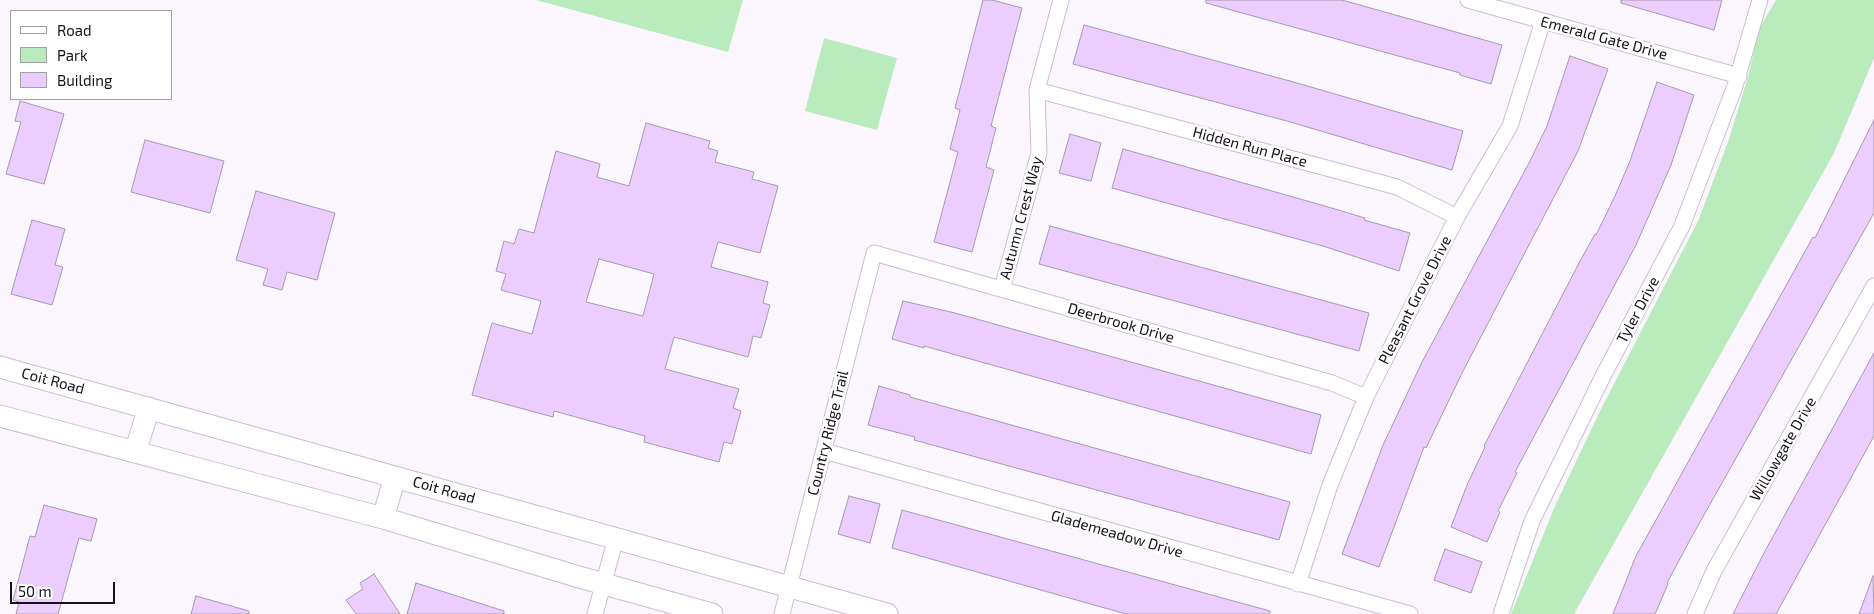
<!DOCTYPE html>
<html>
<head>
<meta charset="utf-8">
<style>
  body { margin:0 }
  #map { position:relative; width:1874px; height:614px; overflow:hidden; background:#fbf6fe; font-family:"Exo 2",sans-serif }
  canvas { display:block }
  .legend { position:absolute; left:10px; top:10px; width:162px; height:90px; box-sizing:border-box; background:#fff; border:1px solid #a1a0a3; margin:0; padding:6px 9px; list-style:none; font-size:15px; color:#151118 }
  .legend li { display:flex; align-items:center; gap:10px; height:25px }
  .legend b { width:25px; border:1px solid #a1a0a3 }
  .scale { position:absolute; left:10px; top:582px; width:105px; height:22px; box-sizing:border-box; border:2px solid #151118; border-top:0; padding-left:6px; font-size:15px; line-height:18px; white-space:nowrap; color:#151118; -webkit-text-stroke:4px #fff; paint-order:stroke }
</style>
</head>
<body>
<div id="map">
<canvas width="1874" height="614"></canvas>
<ul class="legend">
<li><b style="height:6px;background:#fff"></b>Road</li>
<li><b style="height:14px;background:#b9ebbd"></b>Park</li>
<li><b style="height:14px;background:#ebcefe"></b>Building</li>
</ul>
<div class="scale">50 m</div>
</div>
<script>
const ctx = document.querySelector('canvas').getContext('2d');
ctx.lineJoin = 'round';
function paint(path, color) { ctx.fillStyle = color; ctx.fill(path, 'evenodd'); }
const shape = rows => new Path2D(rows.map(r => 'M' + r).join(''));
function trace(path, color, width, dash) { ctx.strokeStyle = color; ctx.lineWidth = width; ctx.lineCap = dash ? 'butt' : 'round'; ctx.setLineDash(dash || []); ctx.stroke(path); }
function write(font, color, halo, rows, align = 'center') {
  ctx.font = font + ' "Exo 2",sans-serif'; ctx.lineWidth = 5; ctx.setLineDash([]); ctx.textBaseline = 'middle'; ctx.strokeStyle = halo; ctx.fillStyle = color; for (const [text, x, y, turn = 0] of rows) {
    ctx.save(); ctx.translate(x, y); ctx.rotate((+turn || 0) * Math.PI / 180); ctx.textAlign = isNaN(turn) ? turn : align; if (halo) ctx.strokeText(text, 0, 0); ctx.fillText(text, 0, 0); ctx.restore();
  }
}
paint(shape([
  [536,0,743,0,728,52],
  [1776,0,1874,0,1874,58,1834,153,1574,614,1511,614,1555,506,1601,409,1698,221,1728,142,1747,80,1760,27],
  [824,38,897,58,877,130,805,111]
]), '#b9ebbd');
const building = shape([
  [983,0,992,0,1022,8,991,126,996,128,986,167,994,170,972,252,934,242,958,152,950,149,960,110,955,108,983,0],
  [1206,0,1342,0,1502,45,1491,84,1460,75,1460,73,1206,3,1206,0],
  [1621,0,1722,0,1714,30,1621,3,1621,0],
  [1084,25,1290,81,1463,131,1452,170,1287,121,1073,64,1084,25],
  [1570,56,1608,69,1578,151,1462,373,1426,448,1424,447,1379,567,1342,554,1383,445,1422,362,1529,163,1547,126,1570,56],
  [1657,82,1694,95,1671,165,1636,245,1515,472,1517,473,1498,511,1500,512,1487,542,1451,527,1467,485,1485,447,1484,446,1579,263,1595,234,1596,235,1615,196,1630,161,1657,82],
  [20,101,64,114,44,184,6,174,21,122,15,121,20,101],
  [1874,120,1874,213,1691,538,1667,583,1668,584,1655,614,1613,614,1636,556,1813,237,1815,238,1874,120],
  [646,123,710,141,708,148,718,151,715,162,754,172,752,179,778,186,760,253,718,242,711,267,768,282,763,303,770,305,761,338,753,336,748,357,674,337,665,369,739,389,733,408,741,411,732,444,724,442,719,462,644,442,645,436,554,411,553,417,472,395,492,323,532,334,541,301,501,290,506,274,496,271,504,241,514,244,519,229,534,233,556,151,600,164,597,177,629,186,646,123],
  [599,259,654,274,643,316,586,302,599,259],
  [1070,134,1101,143,1091,181,1059,173,1070,134],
  [145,140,224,161,210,213,131,192,145,140],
  [1123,149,1318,204,1365,218,1364,220,1410,233,1399,271,1323,246,1112,188,1123,149],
  [256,191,335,213,317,280,287,272,282,290,263,285,268,269,236,260,256,191],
  [32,220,65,229,55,265,63,267,52,305,11,294,32,220],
  [1050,226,1369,313,1359,351,1039,264,1050,226],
  [903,301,955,313,1321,415,1311,454,924,346,924,348,892,339,903,301],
  [1874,353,1874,436,1776,614,1733,614,1765,551,1874,353],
  [879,386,910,395,910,397,1290,502,1279,540,914,440,915,437,868,425,879,386],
  [849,496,880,504,870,543,838,534,849,496],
  [44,505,97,519,91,541,79,538,58,614,16,614,19,602,13,600,30,536,35,537,44,505],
  [902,510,1270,611,1270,614,1126,614,892,548,902,510],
  [1445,549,1482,562,1471,593,1434,580,1445,549],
  [374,574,400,614,356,614,346,600,363,589,360,583,374,574],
  [1873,576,1874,614,1859,614,1873,576],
  [416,583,504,611,504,614,407,614,416,583],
  [196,596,249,611,249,614,191,614,196,596]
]);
paint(building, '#ebcefe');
trace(building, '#a69aae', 1);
const street = shape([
  [1468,0,1739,76],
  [1037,90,1397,187,1457,217],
  [1002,289,1039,153,1037,90,1061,0],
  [824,451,1410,614],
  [1298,584,1330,485,1366,397,1457,217,1510,126,1543,21],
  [595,614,616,538],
  [782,614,874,253,1332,383,1366,397],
  [1501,614,1532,521,1603,376,1682,226,1735,86,1760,0],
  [1695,614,1714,571,1874,286]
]);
const secondary = shape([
  [0,367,887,614],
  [0,416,383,518,579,577,712,614],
  [135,452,149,408],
  [383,518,395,477]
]);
trace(street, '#cabed2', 17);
trace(secondary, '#cabed2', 23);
trace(street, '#fff', 15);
trace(secondary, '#fff', 21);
write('15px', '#151118', '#fff', [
  ["Emerald Gate Drive",1604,38,15],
  ["Hidden Run Place",1250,147,15],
  ["Autumn Crest Way",1021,218,-75],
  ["Pleasant Grove Drive",1415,300,-63],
  ["Tyler Drive",1638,310,-62],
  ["Deerbrook Drive",1121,323,16],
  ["Coit Road",53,381,15],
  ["Country Ridge Trail",828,433,-76],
  ["Willowgate Drive",1783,449,-60],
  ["Coit Road",444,490,16],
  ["Glademeadow Drive",1117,534,16]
]);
</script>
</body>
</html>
